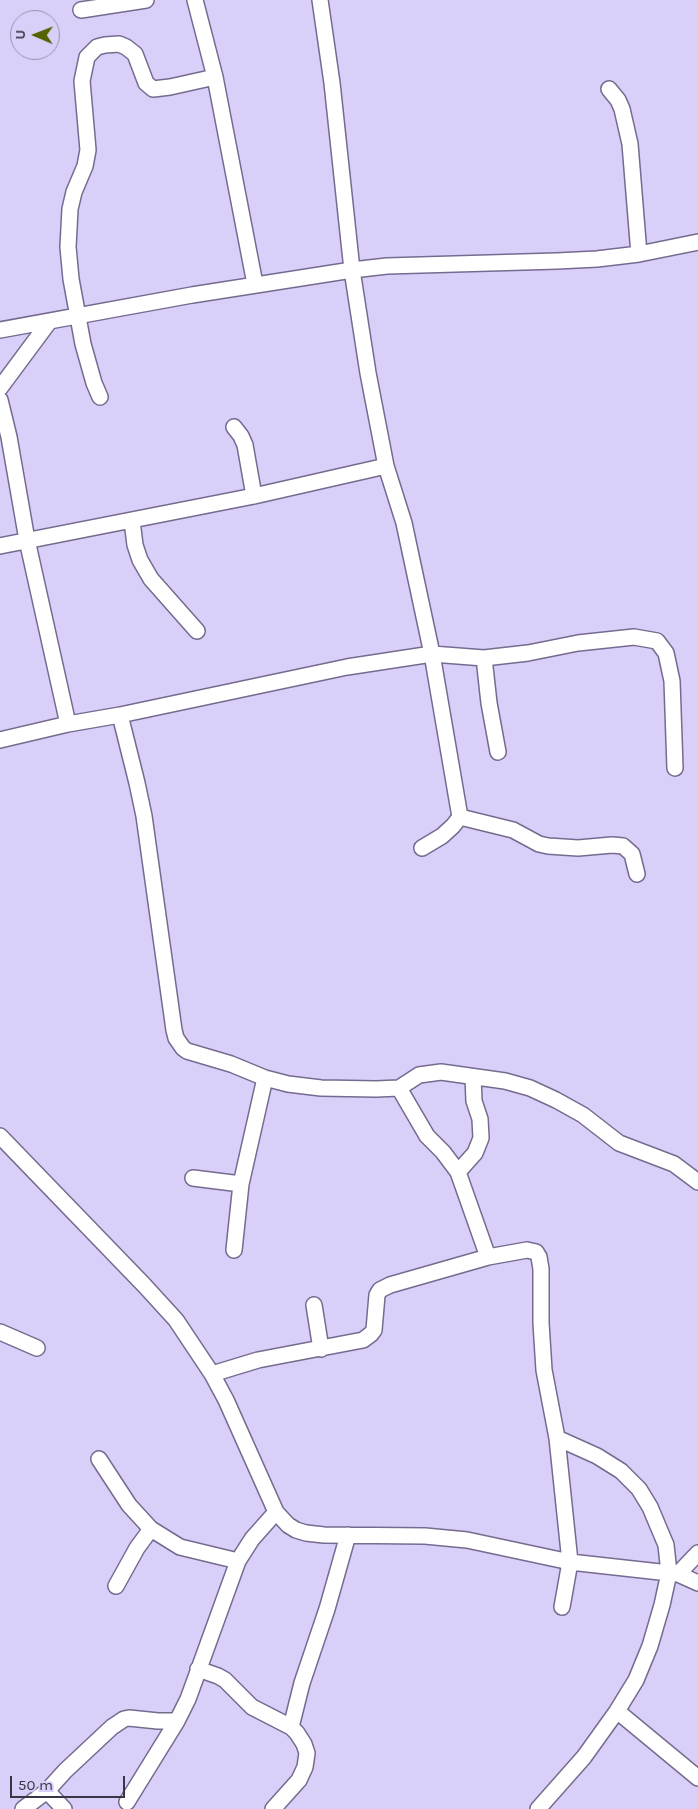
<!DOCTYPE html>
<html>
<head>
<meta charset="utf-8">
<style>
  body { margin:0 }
  #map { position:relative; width:698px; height:1809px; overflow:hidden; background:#dacff8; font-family:Karla,sans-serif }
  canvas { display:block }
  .north { position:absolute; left:10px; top:10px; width:50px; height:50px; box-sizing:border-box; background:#dacff8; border:1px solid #9a91b0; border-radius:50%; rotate:271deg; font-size:14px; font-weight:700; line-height:20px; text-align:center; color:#3a3545 }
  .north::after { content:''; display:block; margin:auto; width:18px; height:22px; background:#566202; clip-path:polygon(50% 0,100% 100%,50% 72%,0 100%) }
  .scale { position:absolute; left:10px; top:1776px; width:115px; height:22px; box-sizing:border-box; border:2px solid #3a3545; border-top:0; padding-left:6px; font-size:15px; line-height:18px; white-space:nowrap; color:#3a3545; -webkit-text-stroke:4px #dacff8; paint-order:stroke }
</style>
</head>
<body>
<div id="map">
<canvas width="698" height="1809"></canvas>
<div class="north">U</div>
<div class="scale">50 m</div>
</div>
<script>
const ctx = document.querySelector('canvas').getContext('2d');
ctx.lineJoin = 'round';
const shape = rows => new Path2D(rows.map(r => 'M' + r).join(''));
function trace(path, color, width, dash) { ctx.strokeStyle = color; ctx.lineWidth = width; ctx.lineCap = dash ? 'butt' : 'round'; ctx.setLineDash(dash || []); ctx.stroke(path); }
const minor = shape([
  [195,0,215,77,255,284],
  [320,0,332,83,352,270,368,373,386,466,404,523,432,654,460,817,513,830,539,844,548,846,578,848,612,845,623,846,632,854,637,874],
  [81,10,146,0],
  [609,89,618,100,622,109,630,144,639,254],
  [0,330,192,295,352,270,387,266,557,261,597,259,639,254,698,242],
  [0,388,49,322],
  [100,397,94,383,83,344,71,279,68,247,70,209,74,192,85,166,88,150,82,81,87,57,97,47,105,45,119,44,126,47,135,54,146,83,153,89,170,87,215,77],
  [0,400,9,437,27,540,68,724],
  [234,427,241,436,245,445,254,496],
  [132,521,135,545,140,560,151,579,197,631],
  [0,546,254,496,386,466],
  [484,658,489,703,498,752],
  [120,715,137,783,144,816,174,1030,176,1038,183,1048,187,1051,231,1064,265,1078,288,1084,321,1088,376,1089,399,1088,419,1075,441,1072,505,1081,530,1088,556,1100,583,1115,619,1143,674,1164,698,1182],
  [0,740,68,724,120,715,347,667,432,654,484,658,528,653,578,643,634,637,657,641,666,653,672,681,675,768],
  [422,848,442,836,453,826,460,817],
  [399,1088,427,1136,443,1152,458,1172,488,1257],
  [0,1136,144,1285,176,1320,212,1374,226,1400,276,1512,288,1525,296,1530,306,1533,324,1535,425,1536,467,1540,570,1562,678,1574,698,1583],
  [458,1172,475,1153,481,1138,480,1119,474,1101,473,1077],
  [193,1178,241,1184],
  [234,1250,241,1184,265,1078],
  [314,1305,321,1349],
  [0,1332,37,1348],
  [212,1374,258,1360,363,1340,371,1334,374,1330,377,1295,380,1290,390,1285,488,1257,527,1250,536,1252,539,1257,541,1269,541,1323,544,1370,557,1438,570,1562,562,1607],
  [99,1459,129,1505,151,1529],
  [678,1574,698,1553],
  [116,1586,137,1548,151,1529,180,1547,238,1561],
  [198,1669,218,1676,225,1680,252,1707,291,1727],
  [617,1711,698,1778],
  [47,1791,64,1809],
  [127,1802,177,1721],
  [23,1809,47,1791,65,1771,112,1727,124,1719,129,1718,158,1721,177,1721,188,1699,238,1561,252,1539,276,1512],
  [273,1809,299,1780,305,1767,307,1753,304,1744,297,1733,291,1727,302,1683,327,1609,348,1535],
  [538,1809,584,1757,617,1711,636,1680,650,1646,662,1605,669,1573,666,1545,650,1507,639,1489,621,1471,597,1456,557,1438]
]);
trace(minor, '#756b8f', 18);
trace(minor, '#fff', 15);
</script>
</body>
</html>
